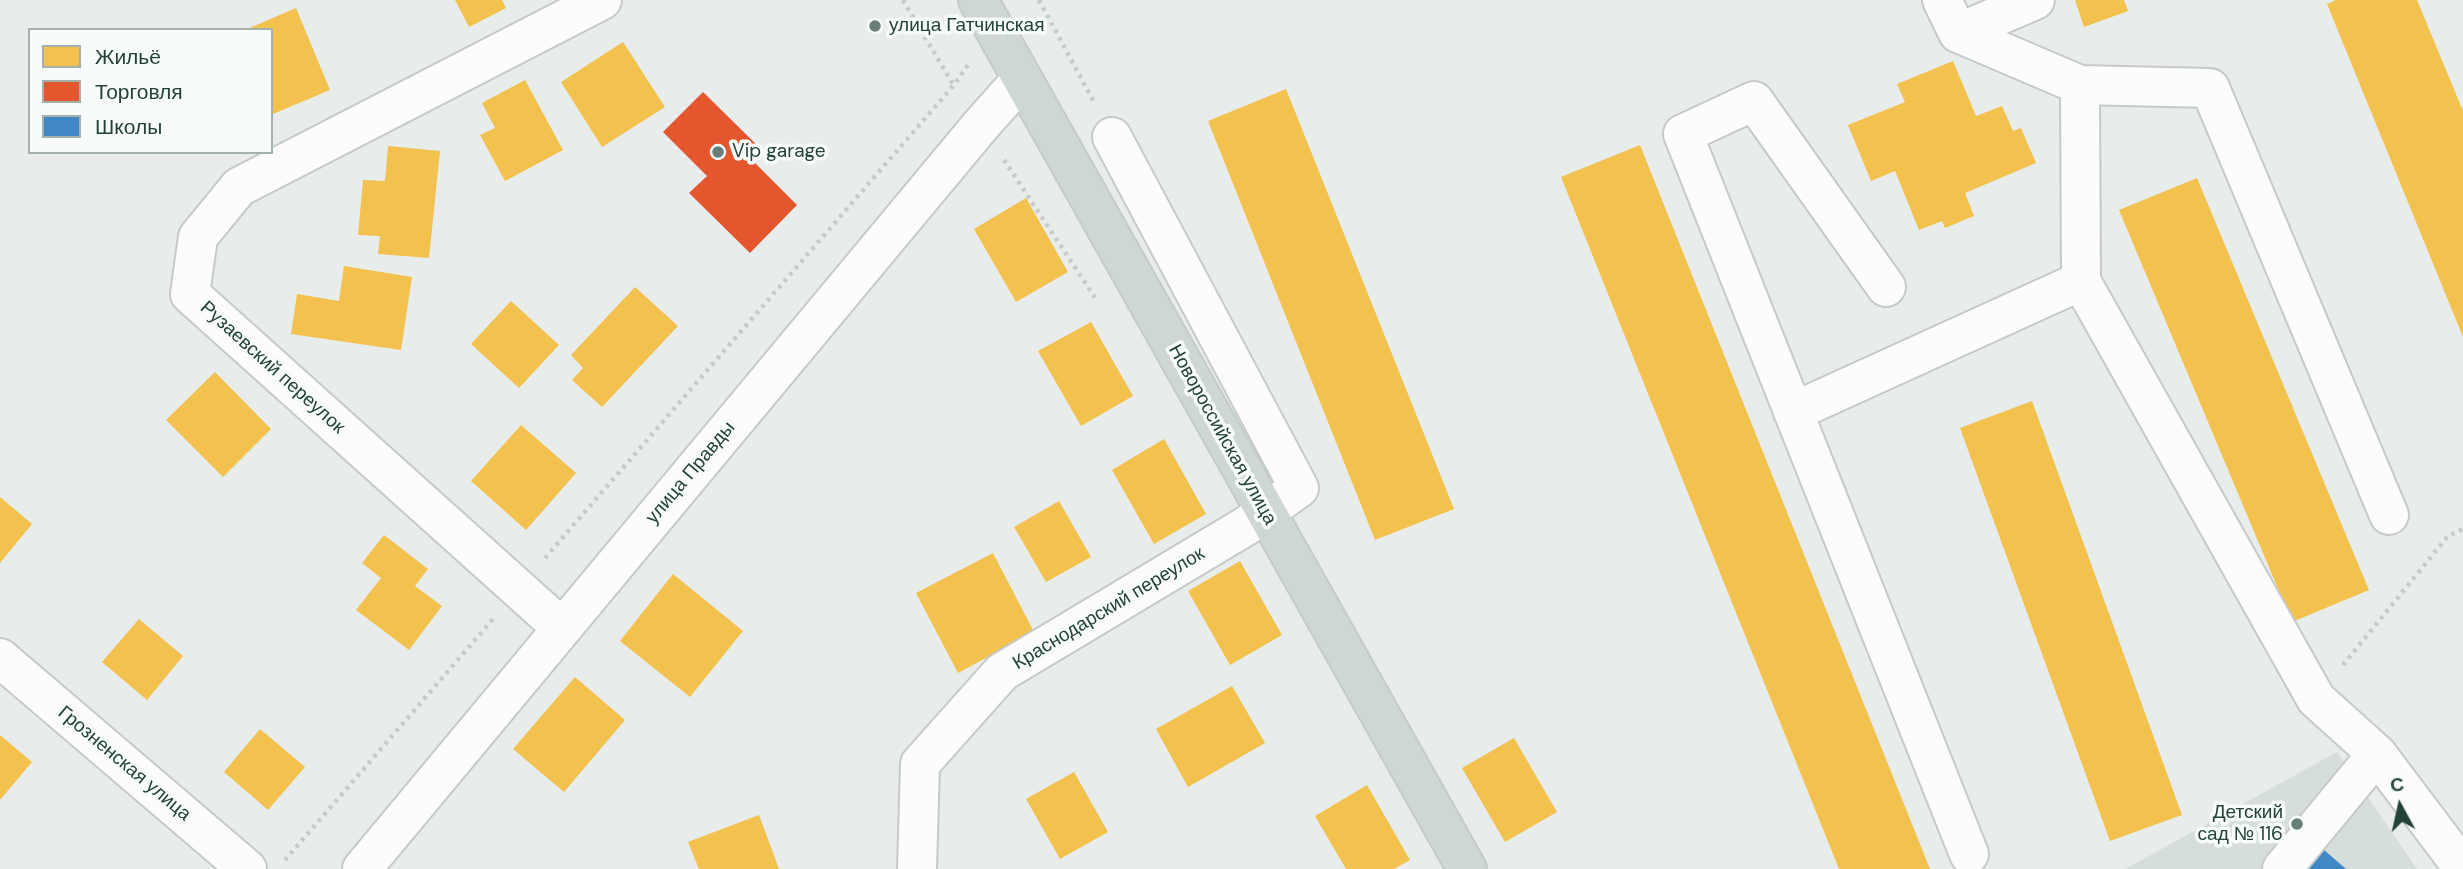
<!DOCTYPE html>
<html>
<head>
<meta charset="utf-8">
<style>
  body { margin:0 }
  #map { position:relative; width:2463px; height:869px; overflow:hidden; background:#e8edeb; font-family:"DM Sans",sans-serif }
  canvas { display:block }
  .legend { position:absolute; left:28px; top:28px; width:245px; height:126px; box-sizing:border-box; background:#f7fbf9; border:2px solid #a3b1ad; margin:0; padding:9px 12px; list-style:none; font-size:21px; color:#24423a }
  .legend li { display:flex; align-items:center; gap:14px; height:35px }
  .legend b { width:35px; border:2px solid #a3b1ad }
  .north { position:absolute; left:2365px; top:771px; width:70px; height:70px; -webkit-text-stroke:5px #f7fbf9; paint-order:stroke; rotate:352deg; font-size:19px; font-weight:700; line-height:28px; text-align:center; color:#24423a }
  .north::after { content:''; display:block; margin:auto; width:24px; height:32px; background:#24423a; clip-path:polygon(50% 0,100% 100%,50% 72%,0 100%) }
</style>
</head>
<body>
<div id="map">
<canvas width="2463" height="869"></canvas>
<ul class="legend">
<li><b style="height:19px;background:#f2c14e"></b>Жильё</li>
<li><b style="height:19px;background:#e4572e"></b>Торговля</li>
<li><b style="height:19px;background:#3f88c5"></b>Школы</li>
</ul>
<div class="north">С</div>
</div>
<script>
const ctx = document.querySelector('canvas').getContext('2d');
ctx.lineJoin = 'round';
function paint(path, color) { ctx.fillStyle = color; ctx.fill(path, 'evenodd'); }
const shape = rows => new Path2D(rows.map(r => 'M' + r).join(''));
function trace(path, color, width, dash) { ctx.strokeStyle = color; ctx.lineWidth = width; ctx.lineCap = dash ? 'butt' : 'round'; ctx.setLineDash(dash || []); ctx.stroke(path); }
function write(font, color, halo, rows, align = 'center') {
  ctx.font = font + ' "DM Sans",sans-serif'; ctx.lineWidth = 7; ctx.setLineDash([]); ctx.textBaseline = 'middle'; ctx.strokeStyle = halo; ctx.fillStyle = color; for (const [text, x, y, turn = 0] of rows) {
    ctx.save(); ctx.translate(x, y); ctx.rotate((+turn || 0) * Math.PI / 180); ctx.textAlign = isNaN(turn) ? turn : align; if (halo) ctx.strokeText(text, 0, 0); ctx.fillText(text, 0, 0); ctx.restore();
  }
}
paint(shape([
  [2337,752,2417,869,2125,869]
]), '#d6dedb');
paint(shape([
  [455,0,502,0,506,8,469,27],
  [2075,0,2124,0,2128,11,2084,27],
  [2336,0,2417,0,2463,111,2463,337,2327,4],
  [296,8,330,90,273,114,271,30,245,30],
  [623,42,665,107,602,147,561,82],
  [1953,61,1976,116,2002,106,2013,131,2021,128,2036,163,1965,193,1974,216,1945,228,1942,221,1919,230,1895,171,1871,181,1848,125,1905,102,1897,84],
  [525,80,563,150,505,181,480,135,495,128,482,103],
  [1286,89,1454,509,1375,540,1208,121],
  [1640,145,1930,869,1839,869,1561,177],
  [388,146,440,151,429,258,378,254,380,236,358,235,363,180,385,181],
  [2197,178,2369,590,2292,622,2119,210],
  [1026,198,1068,272,1016,302,974,229],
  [344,266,412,277,401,350,291,334,297,294,339,301],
  [635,287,678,326,602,407,572,380,583,368,571,355],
  [511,301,559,345,519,388,471,344],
  [1091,322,1133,396,1081,426,1038,351],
  [215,372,271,429,223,477,166,420],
  [2032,401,2182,815,2110,841,1960,428],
  [521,425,576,473,526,530,471,481],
  [1164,439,1206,514,1154,544,1112,470],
  [0,497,32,524,0,563],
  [1059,501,1091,557,1046,582,1014,527],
  [384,535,428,569,415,586,442,606,409,650,356,610,381,578,362,563],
  [993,553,1034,632,958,673,916,593],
  [1240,561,1282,635,1230,665,1188,591],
  [673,574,743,631,690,697,620,641],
  [139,619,183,656,147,700,102,662],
  [575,677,625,720,564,792,513,749],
  [1232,686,1265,743,1188,787,1156,729],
  [260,729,305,767,268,810,224,772],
  [0,735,32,762,0,800],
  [1514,738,1557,812,1505,842,1462,768],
  [1074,772,1108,832,1060,859,1026,799],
  [1367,785,1410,860,1394,869,1346,869,1315,816],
  [759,815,779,869,699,869,688,842]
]), '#f2c14e');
paint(shape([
  [703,92,759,147,749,157,797,205,750,253,689,193,707,176,663,132]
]), '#e4572e');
paint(shape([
  [2316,843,2346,869,2294,869]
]), '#3f88c5');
const minor = shape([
  [1942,0,1958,33,2080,85,2210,88,2389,515],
  [1958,33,2035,0],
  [2080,85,2081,281,2316,699,2377,754,2463,868],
  [1886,287,1754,101,1683,134,1969,854],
  [1793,412,2081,281],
  [562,628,190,294,198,237,239,187,602,0],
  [0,658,247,869],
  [362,869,981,125,1022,79],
  [917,869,920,764,1002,672,1246,526,1299,488,1112,137],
  [2282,869,2377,754]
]);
const major = shape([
  [978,0,1467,869]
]);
trace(minor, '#c5cac8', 42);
trace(major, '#c3ccc9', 42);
trace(shape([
  [903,0,954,86],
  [1039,0,1095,104],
  [1004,160,1096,299],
  [545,558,954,85,968,65],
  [2343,665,2448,536,2463,529],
  [285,860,494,618]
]), '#c3ccca', 4.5, [3.5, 5]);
trace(minor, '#fcfcfc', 38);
trace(major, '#cfd7d5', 38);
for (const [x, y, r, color] of [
  [875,26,7,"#697e78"],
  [718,152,7,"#697e78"],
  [2297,824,7,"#697e78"]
]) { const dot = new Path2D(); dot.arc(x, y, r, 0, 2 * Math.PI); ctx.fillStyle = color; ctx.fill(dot); trace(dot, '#f7fbf9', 2.5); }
write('19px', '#24423a', '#f7fbf9', [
  ["улица Гатчинская",889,26],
  ["Vip garage",732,152],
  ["Детский",2283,813,"right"],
  ["сад № 116",2283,835,"right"]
], 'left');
write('19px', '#24423a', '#f7fbf9', [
  ["Рузаевский переулок",272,368,42],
  ["Новороссийская улица",1222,435,61],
  ["улица Правды",691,473,-50],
  ["Краснодарский переулок",1109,609,-31],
  ["Грозненская улица",124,764,40]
]);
</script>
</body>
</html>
